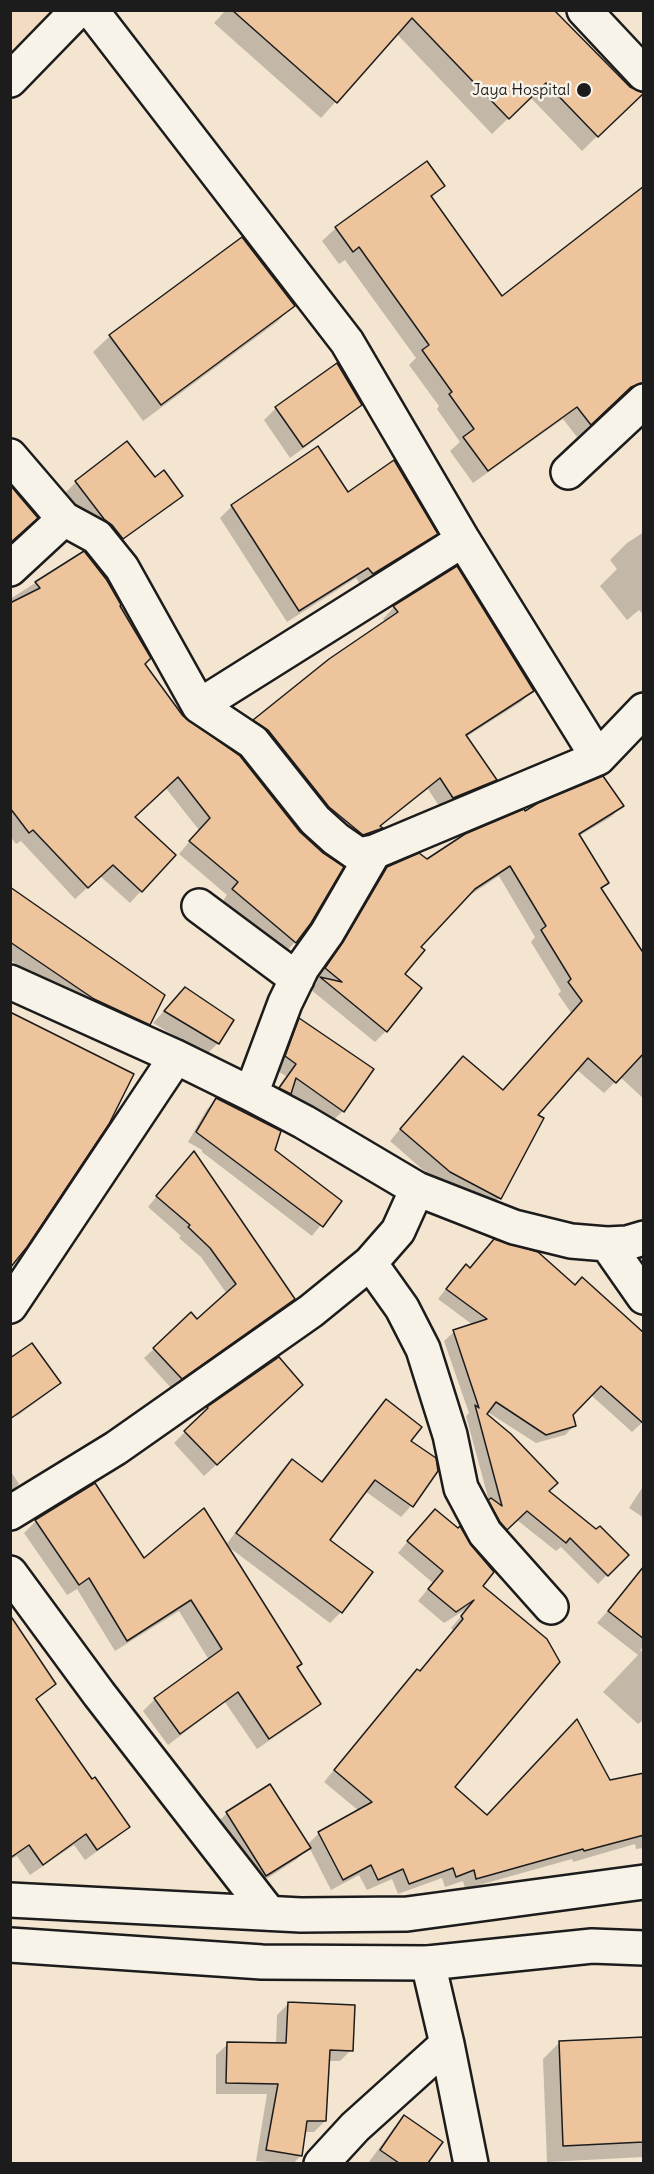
<!DOCTYPE html>
<html>
<head>
<meta charset="utf-8">
<style>
  body { margin:0 }
  #map { position:relative; width:654px; height:2174px; overflow:hidden; background:#f4e5d1; font-family:Delius,sans-serif }
  canvas { display:block }
  .frame { position:absolute; inset:0; border:12px solid #1c1c1c; pointer-events:none }
</style>
</head>
<body>
<div id="map">
<canvas width="654" height="2174"></canvas>
<div class="frame"></div>
</div>
<script>
const ctx = document.querySelector('canvas').getContext('2d');
ctx.lineJoin = 'round';
function paint(path, color) { ctx.fillStyle = color; ctx.fill(path, 'evenodd'); }
const shape = rows => new Path2D(rows.map(r => 'M' + r).join(''));
function trace(path, color, width, dash) { ctx.strokeStyle = color; ctx.lineWidth = width; ctx.lineCap = dash ? 'butt' : 'round'; ctx.setLineDash(dash || []); ctx.stroke(path); }
function write(font, color, halo, rows, align = 'center') {
  ctx.font = font + ' Delius,sans-serif'; ctx.lineWidth = 5; ctx.setLineDash([]); ctx.textBaseline = 'middle'; ctx.strokeStyle = halo; ctx.fillStyle = color; for (const [text, x, y, turn = 0] of rows) {
    ctx.save(); ctx.translate(x, y); ctx.rotate((+turn || 0) * Math.PI / 180); ctx.textAlign = isNaN(turn) ? turn : align; if (halo) ctx.strokeText(text, 0, 0); ctx.fillText(text, 0, 0); ctx.restore();
  }
}
paint(shape([
  [11,10,54,11,11,55,10,11]
]), '#f2dbc1');
paint(shape([
  [226,10,552,10,630,88,641,93,582,151,530,97,492,134,397,34,321,118,214,23],
  [443,186,431,198,502,298,644,206,644,384,629,396,616,401,577,437,563,419,473,483,450,451,460,442,437,409,439,406,409,365,416,358,345,260,339,264,322,241,336,228],
  [242,239,293,306,277,322,143,421,93,352,110,336],
  [337,365,360,404,348,416,290,458,264,420,275,409],
  [127,443,154,479,181,496,170,507,170,503,116,542,100,537,64,494,76,482],
  [317,448,348,494,436,534,424,545,361,585,356,578,287,622,220,518,232,506],
  [644,532,644,615,639,610,627,620,600,586,617,569,610,560,627,543],
  [83,553,143,664,310,922,295,942,284,954,222,902,227,895,179,854,199,830,165,787,133,817,141,891,130,903,100,876,75,899,21,841,16,844,10,836,10,599],
  [394,607,532,691,521,702,466,737,495,780,483,791,441,809,428,789,379,827,370,839,351,846,243,732,254,721,385,622,383,619],
  [622,806,611,817,579,836,607,883,600,890,644,956,644,1099,620,1077,604,1093,576,1069,535,1115,499,1198,488,1209,438,1183,390,1141,452,1069,503,1092,572,1014,558,994,561,991,531,942,535,937,499,876,464,899,419,947,403,975,386,1031,375,1042,310,989,317,982,315,980,332,955,376,880,388,868,427,861],
  [10,888,148,1024,138,1034,83,1010,10,960],
  [174,1000,232,1020,218,1043,206,1055,153,1023],
  [299,1020,343,1111,331,1122,290,1093,278,1105,269,1100,286,1076,274,1069,288,1032],
  [216,1100,273,1151,340,1201,312,1236,202,1152,202,1150,188,1142,207,1109],
  [184,1163,293,1299,284,1309,171,1388,144,1358,191,1315,197,1321,227,1294,201,1257,179,1238,181,1236,148,1207],
  [494,1241,644,1421,632,1432,591,1395,571,1415,574,1426,565,1435,536,1443,486,1411,483,1414,547,1491,627,1555,598,1584,561,1547,556,1551,517,1520,497,1538,480,1510,489,1501,466,1416,469,1413,444,1341,454,1332,473,1325,438,1299,456,1276,466,1266,469,1269],
  [59,1382,47,1394,17,1416,10,1407],
  [290,1397,204,1476,174,1443,185,1432],
  [386,1401,409,1441,437,1471,411,1506,401,1517,365,1491,327,1541,371,1572,341,1612,330,1623,226,1545,281,1471,292,1461,320,1483,375,1412],
  [10,1470,19,1484,10,1493],
  [644,1485,644,1518,629,1508],
  [36,1521,144,1560,319,1704,307,1715,257,1749,225,1702,168,1745,143,1711,155,1699,209,1660,179,1611,115,1651,77,1589,67,1595,24,1533],
  [424,1522,481,1586,453,1787,487,1817,581,1787,644,1775,644,1848,636,1849,635,1844,573,1862,572,1859,465,1889,463,1881,445,1887,442,1878,398,1894,392,1879,367,1890,359,1875,331,1890,309,1847,297,1859,254,1887,215,1825,227,1813,307,1845,319,1833,359,1811,324,1782,406,1682,418,1671,419,1672,453,1630,451,1628,468,1608,444,1623,418,1601,433,1583,398,1553],
  [632,1583,644,1592,644,1647,640,1650,644,1653,644,1719,638,1724,603,1692,638,1655,597,1623],
  [10,1616,54,1684,35,1701,92,1781,128,1827,116,1838,85,1860,74,1845,30,1875,17,1856,10,1860],
  [289,2003,351,2050,340,2061,328,2061,325,2121,314,2132,304,2132,301,2155,293,2164,256,2161,267,2094,216,2094,216,2055,228,2044,276,2044,277,2015],
  [644,2039,644,2157,547,2162,543,2059,560,2042],
  [404,2117,441,2143,427,2164,369,2162,393,2129]
]), '#0003');
const building = shape([
  [232,10,554,10,630,87,644,93,598,137,546,83,509,119,412,18,337,103,232,10],
  [427,161,445,186,431,196,502,296,644,186,644,383,631,387,591,425,577,407,488,471,463,437,474,429,449,394,452,392,422,350,429,345,359,247,353,252,335,227,427,161],
  [242,237,295,306,161,405,109,335,242,237],
  [337,363,362,405,303,447,275,407,337,363],
  [127,441,155,477,164,470,183,496,123,539,112,525,104,519,75,481,127,441],
  [318,446,348,492,394,460,438,534,373,574,368,568,299,611,231,505,318,446],
  [10,485,38,518,10,543,10,485],
  [84,551,106,579,121,605,120,606,151,658,145,664,183,716,240,756,300,832,323,853,344,867,311,923,296,943,232,889,238,882,189,841,210,818,178,777,135,817,176,855,142,892,113,865,88,888,33,830,29,833,10,808,10,603,40,588,35,582,84,551],
  [457,566,534,691,466,735,497,780,453,798,440,778,380,826,383,828,363,835,329,807,268,730,253,720,329,659,398,612,393,606,457,566],
  [603,776,624,806,579,834,609,883,601,888,644,954,644,1053,616,1083,588,1058,538,1115,544,1118,501,1199,450,1172,400,1129,463,1056,503,1090,582,1001,568,982,571,979,541,930,546,926,510,866,475,889,421,947,425,950,405,974,422,988,387,1032,320,977,342,982,325,968,343,942,387,867,419,853,427,859,465,834,524,809,525,811,538,803,603,776],
  [10,887,165,995,150,1025,94,999,10,942,10,887],
  [185,987,234,1020,219,1044,164,1011,185,987],
  [10,1012,134,1074,109,1124,27,1247,10,1268,10,1012],
  [299,1018,374,1069,344,1112,296,1078,291,1094,279,1088,296,1064,285,1056,299,1018],
  [216,1098,281,1131,275,1150,342,1201,323,1227,196,1132,216,1098],
  [194,1151,295,1299,182,1379,153,1348,191,1312,197,1319,236,1284,210,1248,188,1227,190,1225,156,1196,194,1151],
  [494,1239,538,1252,575,1285,582,1277,644,1333,644,1424,601,1386,573,1415,576,1426,546,1435,496,1402,487,1414,511,1434,558,1483,549,1491,596,1529,600,1526,629,1555,608,1576,570,1538,566,1543,527,1511,507,1530,500,1522,488,1500,491,1498,502,1506,475,1405,479,1408,453,1330,487,1319,446,1289,466,1264,470,1268,494,1239],
  [32,1343,61,1383,10,1419,10,1358,32,1343],
  [279,1357,303,1385,217,1465,184,1431,208,1408,207,1407,279,1357],
  [386,1399,422,1427,411,1441,436,1458,438,1471,413,1507,375,1480,330,1540,373,1572,342,1613,236,1533,292,1459,322,1482,386,1399],
  [95,1483,144,1558,204,1508,302,1664,297,1667,321,1704,269,1739,238,1692,180,1734,154,1698,222,1649,191,1600,127,1641,89,1578,79,1585,35,1520,95,1483],
  [435,1509,458,1528,460,1526,471,1545,494,1572,483,1586,547,1639,560,1662,455,1787,487,1815,577,1719,610,1780,644,1773,644,1835,584,1851,583,1849,476,1879,474,1870,456,1877,453,1868,409,1884,403,1869,378,1880,371,1865,343,1880,318,1832,372,1802,334,1770,417,1669,420,1671,463,1619,461,1616,474,1600,456,1612,428,1589,443,1571,407,1541,435,1509],
  [644,1566,644,1639,608,1611,644,1566],
  [10,1615,56,1684,36,1699,92,1779,95,1777,130,1827,97,1850,86,1834,43,1865,29,1845,10,1858,10,1615],
  [270,1784,311,1848,266,1876,226,1812,270,1784],
  [288,2002,355,2005,353,2051,330,2050,326,2121,307,2121,302,2156,266,2150,278,2084,226,2083,227,2042,286,2043,288,2002],
  [644,2037,644,2142,563,2146,559,2041,644,2037],
  [404,2115,443,2142,428,2163,399,2163,380,2150,404,2115]
]);
paint(building, '#edc49c');
trace(building, '#1c1c1c', 1.5);
const minor = shape([
  [91,10,347,342,463,540,598,758,644,710],
  [584,10,644,74],
  [10,80,78,10],
  [10,456,64,519,97,537,122,568,199,706,253,742,315,820,336,839,359,855,374,852,598,758],
  [568,472,644,401],
  [10,569,64,519],
  [199,706,463,540],
  [199,906,297,979],
  [10,982,176,1057,251,1094,304,1122,417,1189,514,1227,571,1241,607,1244,627,1243,644,1238],
  [251,1094,285,1003,302,968,327,933,374,852],
  [417,1189,398,1231,370,1263,402,1308,423,1349,450,1435,461,1488,485,1533,551,1607],
  [607,1244,644,1297],
  [10,1306,176,1057],
  [10,1513,116,1448,311,1311,370,1263],
  [10,1573,99,1694,269,1913],
  [447,2044,471,2164],
  [321,2164,355,2127,447,2044,428,1963]
]);
const major = shape([
  [10,1900,301,1915,407,1914,644,1882],
  [10,1945,262,1962,428,1963,592,1946,644,1948]
]);
trace(minor, '#1c1c1c', 38);
trace(major, '#1c1c1c', 38);
trace(minor, '#f7f3e8', 33);
trace(major, '#f7f3e8', 33);
for (const [x, y, r, color] of [
  [584,90,8,"#1c1c1c"]
]) { const dot = new Path2D(); dot.arc(x, y, r, 0, 2 * Math.PI); ctx.fillStyle = color; ctx.fill(dot); trace(dot, '#f7f3e8', 2); }
write('16px', '#1c1c1c', '#f7f3e8', [
  ["Jaya Hospital",570,90]
], 'right');
</script>
</body>
</html>
